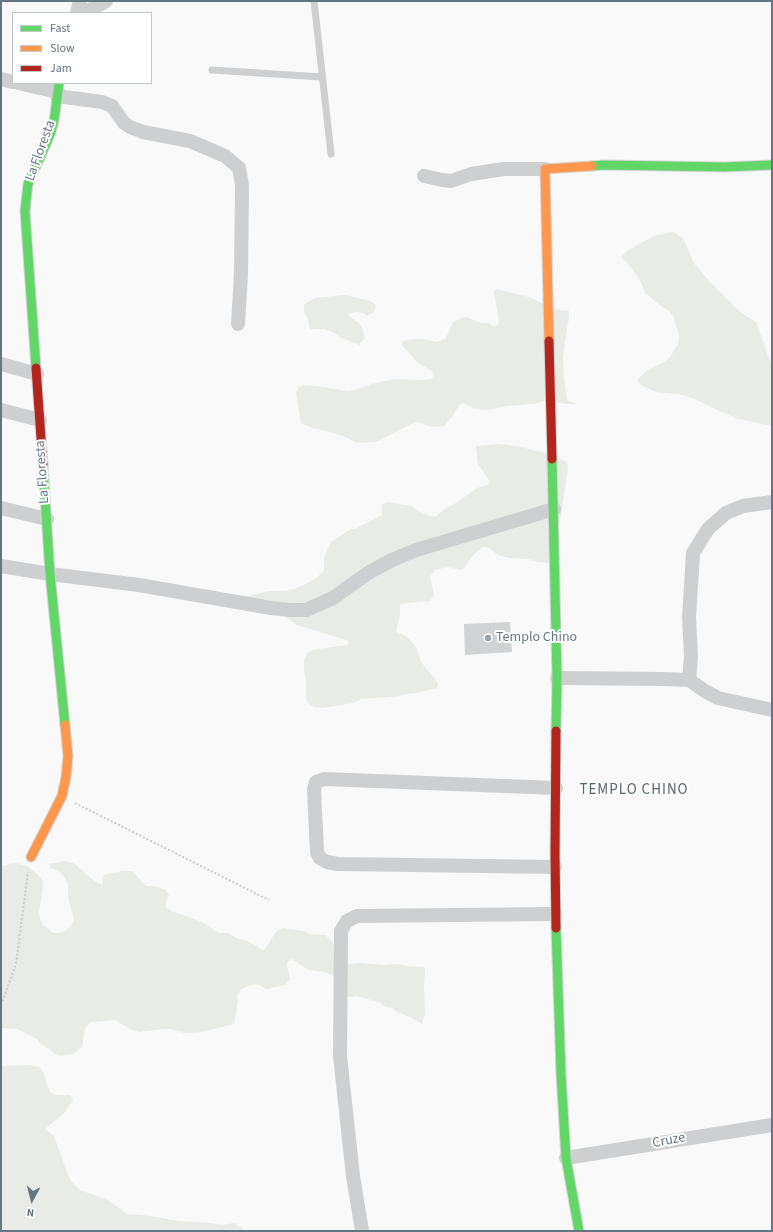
<!DOCTYPE html>
<html>
<head>
<meta charset="utf-8">
<style>
  body { margin:0 }
  #map { position:relative; width:773px; height:1232px; overflow:hidden; background:#f9f9f9; font-family:"Source Sans 3",sans-serif }
  canvas { display:block }
  .frame { position:absolute; inset:0; border:2px solid #657683; pointer-events:none }
  .legend { position:absolute; left:12px; top:12px; width:140px; height:72px; box-sizing:border-box; background:#fff; border:1px solid #c1c8cd; margin:0; padding:5px 7px; list-style:none; font-size:12px; color:#657683 }
  .legend li { display:flex; align-items:center; gap:8px; height:20px }
  .legend b { width:20px; border:1px solid #c1c8cd }
  .north { position:absolute; left:12px; top:1180px; width:40px; height:40px; -webkit-text-stroke:3px #fff; paint-order:stroke; rotate:187deg; font-size:11px; font-weight:700; line-height:16px; text-align:center; color:#657683 }
  .north::after { content:''; display:block; margin:auto; width:14px; height:18px; background:#657683; clip-path:polygon(50% 0,100% 100%,50% 72%,0 100%) }
</style>
</head>
<body>
<div id="map">
<canvas width="773" height="1232"></canvas>
<div class="frame"></div>
<ul class="legend">
<li><b style="height:5px;background:#63d668"></b>Fast</li>
<li><b style="height:5px;background:#ff974d"></b>Slow</li>
<li><b style="height:5px;background:#b3261e"></b>Jam</li>
</ul>
<div class="north">N</div>
</div>
<script>
const ctx = document.querySelector('canvas').getContext('2d');
ctx.lineJoin = 'round';
function paint(path, color) { ctx.fillStyle = color; ctx.fill(path, 'evenodd'); }
const shape = rows => new Path2D(rows.map(r => 'M' + r).join(''));
function trace(path, color, width, dash) { ctx.strokeStyle = color; ctx.lineWidth = width; ctx.lineCap = dash ? 'butt' : 'round'; ctx.setLineDash(dash || []); ctx.stroke(path); }
function write(font, color, halo, rows, align = 'center') {
  ctx.font = font + ' "Source Sans 3",sans-serif'; ctx.lineWidth = 4; ctx.setLineDash([]); ctx.textBaseline = 'middle'; ctx.strokeStyle = halo; ctx.fillStyle = color; for (const [text, x, y, turn = 0] of rows) {
    ctx.save(); ctx.translate(x, y); ctx.rotate((+turn || 0) * Math.PI / 180); ctx.textAlign = isNaN(turn) ? turn : align; if (halo) ctx.strokeText(text, 0, 0); ctx.fillText(text, 0, 0); ctx.restore();
  }
}
paint(shape([
  [669,232,674,232,682,238,686,244,693,262,709,281,740,312,756,322,772,367,772,426,739,419,713,408,693,398,679,394,656,392,641,385,637,380,646,371,666,361,670,357,678,344,679,335,673,316,669,311,661,306,645,293,641,282,631,267,621,257,627,251,637,245,652,237],
  [496,289,529,297,554,309,569,311,569,318,566,334,563,357,564,379,567,400,576,404,565,404,560,403,545,401,532,404,507,406,487,410,476,409,463,403,459,405,452,417,444,426,431,427,421,423,415,422,378,441,374,442,357,443,346,437,327,431,315,429,301,423,296,394,298,388,303,385,316,386,347,391,355,390,372,384,395,379,425,380,431,379,433,377,432,371,418,363,401,344,403,341,413,339,423,339,437,342,440,341,446,338,453,322,462,318,467,317,481,323,488,323,493,326,497,326,499,322,496,303,494,293],
  [345,295,370,301,374,303,376,307,374,312,366,316,364,313,357,312,351,313,348,315,350,317,359,323,362,328,365,338,360,343,360,345,351,342,340,337,335,333,324,329,310,329,307,317,304,312,304,304,315,298],
  [498,444,517,446,545,453,563,460,567,463,568,468,560,521,548,563,538,562,528,559,509,558,498,555,489,548,483,547,474,554,464,568,461,570,448,567,434,570,430,577,434,595,430,601,406,603,400,605,400,614,396,632,406,636,410,640,416,647,421,662,438,683,437,688,416,693,406,694,400,696,361,699,353,703,323,708,315,707,309,704,306,698,306,684,304,669,304,660,307,653,313,650,318,649,347,645,349,641,297,625,285,617,240,598,269,591,287,591,302,586,315,579,324,571,324,558,331,542,351,529,355,529,382,515,382,505,387,502,411,506,420,512,430,516,435,517,446,508,456,503,477,488,488,485,489,480,478,464,476,446],
  [66,861,75,864,93,880,102,885,104,875,122,871,132,871,146,886,154,886,166,890,169,895,166,903,166,907,171,911,202,922,219,933,229,933,236,938,247,941,257,946,262,950,264,950,267,946,275,933,280,929,284,928,303,931,310,934,325,935,331,940,335,948,334,976,325,972,309,970,291,959,288,961,287,965,290,979,285,985,266,989,260,985,254,984,241,989,237,996,238,1000,236,1014,234,1023,230,1025,202,1032,184,1033,171,1029,164,1029,139,1032,130,1029,115,1020,93,1022,90,1023,85,1028,82,1047,77,1051,73,1054,61,1056,55,1054,48,1048,40,1043,37,1039,17,1029,1,1028,1,866,16,863,27,866,37,874,43,881,43,887,39,912,40,918,43,925,53,933,58,933,65,931,71,926,74,920,68,896,68,884,63,875,59,871,51,868,49,864],
  [359,963,386,965,395,964,417,967,424,967,425,968,424,987,425,1014,422,1024,410,1017,397,1012,392,1008,386,1007,379,1002,356,996,349,997,347,996,345,965],
  [29,1065,39,1067,43,1072,50,1092,56,1095,69,1095,73,1098,72,1102,64,1113,45,1129,54,1136,68,1175,71,1181,80,1190,108,1200,127,1214,151,1216,178,1221,210,1223,223,1225,234,1223,243,1229,243,1231,1,1231,1,1066]
]), '#e8ebe6');
paint(shape([
  [510,622,512,652,465,655,464,624]
]), '#d0d2d3');
const fast = shape([
  [592,166,603,165,724,167,772,165],
  [36,368,25,211,28,184,50,135,54,121,59,83],
  [552,459,557,678,556,731],
  [43,466,50,574,65,725],
  [556,928,561,1074,566,1158,579,1231]
]);
const slow = shape([
  [549,341,545,169,592,166],
  [31,857,62,796,66,777,68,756,65,725]
]);
const jam = shape([
  [549,341,552,459],
  [36,368,43,466],
  [556,928,555,853,556,731]
]);
trace(fast, '#d5d6d7', 11);
trace(slow, '#d5d6d7', 11);
trace(jam, '#d5d6d7', 11);
trace(shape([
  [75,803,269,900],
  [1,1005,16,964,28,872]
]), '#cbcccd', 2, [2, 2]);
trace(shape([
  [314,1,331,154],
  [212,70,322,77]
]), '#cecfd0', 7);
trace(shape([
  [77,13,80,1],
  [84,13,106,1],
  [1,79,13,82],
  [18,83,58,92],
  [57,96,102,102,112,106,124,123,130,127,143,132,190,141,225,156,239,168,242,185,241,274,238,324],
  [424,176,442,180,451,181,471,174,504,169,545,169],
  [1,364,37,374],
  [1,410,40,420],
  [1,508,47,519],
  [1,566,50,574,139,585,271,608,290,610,306,610,333,598,368,573,392,560,416,550,554,509],
  [557,678,664,679,689,680,705,691,718,698,772,710],
  [689,680,691,657,689,617,693,553,708,529,726,513,743,506,772,502],
  [555,867,338,864,327,862,320,858,317,852,314,789,316,782,324,779,556,788],
  [566,1158,772,1125],
  [362,1231,353,1176,340,1056,341,931,347,921,357,916,555,914]
]), '#cecfd0', 14);
trace(fast, '#63d668', 9);
trace(slow, '#ff974d', 9);
trace(jam, '#b3261e', 9);
for (const [x, y, r, color] of [
  [488,638,4,"#99a4ac"]
]) { const dot = new Path2D(); dot.arc(x, y, r, 0, 2 * Math.PI); ctx.fillStyle = color; ctx.fill(dot); trace(dot, '#fff', 1.5); }
write('14px', '#657683', '#fff', [
  ["La Floresta",41,151,-70],
  ["La Floresta",43,472,-94],
  ["Cruze",669,1141,-11]
]);
write('14px', '#657683', '#fff', [
  ["Templo Chino",496,638]
], 'left');
ctx.letterSpacing = '1px';
write('15px', '#57646e', '#fff', [
  ["TEMPLO CHINO",634,791]
]);
ctx.letterSpacing = '0px';
</script>
</body>
</html>
